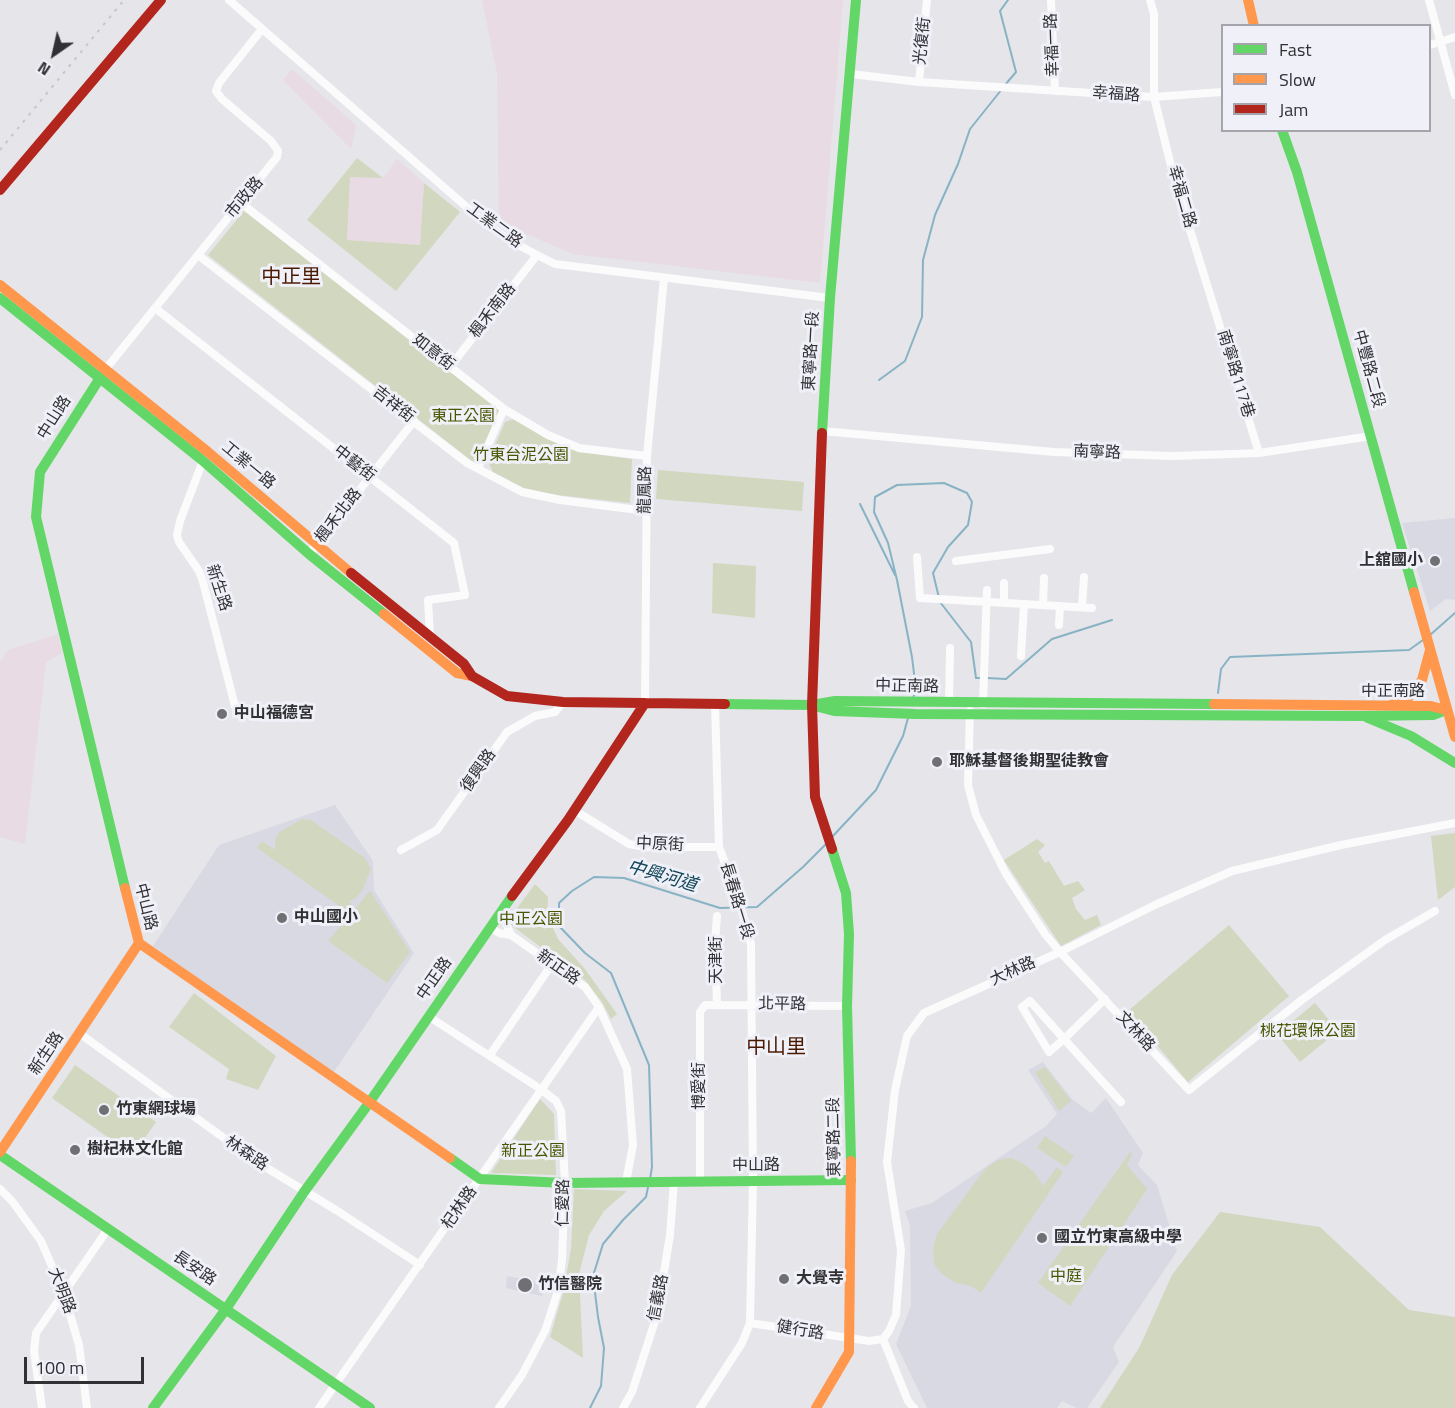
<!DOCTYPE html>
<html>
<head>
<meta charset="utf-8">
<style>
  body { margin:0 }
  #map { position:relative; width:1455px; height:1408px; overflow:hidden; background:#e5e5ea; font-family:"Titillium Web",sans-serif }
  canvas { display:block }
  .legend { position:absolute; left:1221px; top:24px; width:210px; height:108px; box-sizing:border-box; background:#f0f0f9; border:2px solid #a4a4aa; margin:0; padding:8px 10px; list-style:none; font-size:18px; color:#313134 }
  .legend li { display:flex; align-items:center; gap:12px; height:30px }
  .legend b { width:30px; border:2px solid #a4a4aa }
  .north { position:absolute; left:24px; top:24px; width:60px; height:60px; -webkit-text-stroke:4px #f0f0f9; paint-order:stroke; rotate:214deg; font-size:16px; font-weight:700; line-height:24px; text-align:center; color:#313134 }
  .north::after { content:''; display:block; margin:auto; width:21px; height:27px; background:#313134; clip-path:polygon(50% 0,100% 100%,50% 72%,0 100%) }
  .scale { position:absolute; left:24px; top:1357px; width:120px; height:27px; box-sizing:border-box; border:3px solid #313134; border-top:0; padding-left:8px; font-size:18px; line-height:21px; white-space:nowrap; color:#313134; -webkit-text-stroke:4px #f0f0f9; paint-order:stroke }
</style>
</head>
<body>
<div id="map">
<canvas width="1455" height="1408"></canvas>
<ul class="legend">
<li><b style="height:8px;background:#63d668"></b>Fast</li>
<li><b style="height:8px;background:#ff974d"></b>Slow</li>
<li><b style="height:8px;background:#b3261e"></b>Jam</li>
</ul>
<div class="north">N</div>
<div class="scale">100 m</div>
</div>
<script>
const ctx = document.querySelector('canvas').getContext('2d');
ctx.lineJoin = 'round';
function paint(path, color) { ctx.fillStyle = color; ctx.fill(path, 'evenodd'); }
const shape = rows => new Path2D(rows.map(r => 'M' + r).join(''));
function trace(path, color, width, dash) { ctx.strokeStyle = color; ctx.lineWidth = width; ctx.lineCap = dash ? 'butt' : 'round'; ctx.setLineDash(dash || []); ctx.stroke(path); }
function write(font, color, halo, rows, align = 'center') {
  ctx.font = font + ' "Titillium Web","Noto Sans TC",sans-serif'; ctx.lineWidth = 6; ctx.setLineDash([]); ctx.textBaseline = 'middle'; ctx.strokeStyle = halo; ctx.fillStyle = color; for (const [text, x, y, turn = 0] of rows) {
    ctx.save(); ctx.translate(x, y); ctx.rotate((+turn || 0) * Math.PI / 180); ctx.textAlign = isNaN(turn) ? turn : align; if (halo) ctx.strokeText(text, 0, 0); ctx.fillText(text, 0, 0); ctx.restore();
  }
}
paint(shape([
  [482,0,843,0,820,283,573,254,499,222,497,73],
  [292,69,356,125,351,149,283,80],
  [397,159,424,183,420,245,347,240,350,176,383,178],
  [58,634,62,653,46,662,25,844,0,837,0,662,8,650]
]), '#e8dbe3');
paint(shape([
  [1455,518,1455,600,1446,599,1430,611,1402,523],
  [335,805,373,861,374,890,414,953,332,1075,153,946,219,845],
  [1043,1062,1072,1099,1091,1113,1106,1098,1143,1153,1138,1165,1157,1185,1177,1251,1113,1347,1119,1362,1087,1408,1077,1408,1062,1401,1057,1408,927,1408,896,1344,911,1306,910,1226,905,1211,932,1203,1046,1126,1057,1114,1028,1070],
  [507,1276,545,1283,542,1296,506,1288]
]), '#d9d9e4');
paint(shape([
  [357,158,383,178,350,177,347,240,420,245,424,183,460,212,396,291,307,220],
  [244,211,500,409,477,465,208,255],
  [514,419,558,444,579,452,632,459,630,503,557,495,524,488,493,472,488,461,505,422],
  [658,470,804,482,802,511,656,499],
  [713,563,756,566,755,618,712,613],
  [302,819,311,820,365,858,371,869,362,891,355,899,349,901,354,906,348,912,257,848,262,841,275,850,275,840,278,833],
  [1455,833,1455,887,1438,900,1431,836],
  [1037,839,1045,845,1038,852,1045,863,1049,861,1064,886,1078,881,1085,890,1072,898,1076,909,1085,920,1097,915,1101,925,1061,946,1004,860],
  [535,884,548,897,547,915,558,939,585,969,617,1014,611,1019,602,1002,586,981,507,922],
  [370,891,410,952,387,983,328,941],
  [1229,925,1289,996,1188,1082,1128,1011],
  [194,993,276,1056,258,1090,226,1079,229,1069,169,1027],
  [1315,1003,1338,1031,1300,1062,1277,1034],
  [75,1065,156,1122,133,1155,52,1098],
  [1045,1067,1071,1101,1059,1111,1035,1072],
  [540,1099,554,1114,556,1175,491,1173],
  [1045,1136,1074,1156,1066,1167,1037,1148],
  [1130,1152,1132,1154,1127,1165,1147,1189,1070,1306,1038,1283],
  [1011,1158,1024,1164,1035,1173,1043,1186,1057,1167,1063,1172,981,1293,971,1286,956,1283,942,1274,934,1264,933,1248,937,1234,985,1169,998,1160],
  [574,1189,627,1191,604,1211,589,1235,579,1274,583,1358,550,1337,563,1293,571,1249],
  [1220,1212,1320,1227,1409,1310,1455,1317,1455,1408,1100,1408,1139,1348,1172,1275]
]), '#d1d8bf');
trace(shape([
  [1005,85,1016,72,1000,11,1008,0],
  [879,380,905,361,922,317,923,260,935,215,958,164,970,129,1002,89],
  [860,504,895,575],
  [1430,635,1455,613],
  [987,678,1006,679,1052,639,1112,620],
  [1218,693,1221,669,1230,657,1409,650,1423,640],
  [913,698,916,690,912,657,897,580,888,543,874,512,875,497,897,485,944,483,967,493,972,502,968,525,948,547,933,573,940,602,971,642,976,678,981,678],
  [832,837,876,790,903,736,908,718],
  [650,1179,652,1167,649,1065,611,973,585,953,559,926,559,903,572,891,594,877,624,878,720,908,757,907,803,867,826,844],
  [590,1408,601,1386,604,1348,598,1317,593,1276,603,1244,623,1220,646,1197,648,1187]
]), '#88b3c4', 2);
trace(shape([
  [229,0,485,223,511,241,537,255,555,264,830,298],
  [1051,0,1055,91],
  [1150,0,1154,14,1154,97,1174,178,1259,453],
  [1429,0,1455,95],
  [1430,45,1455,37],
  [851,74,919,82,1154,97,1222,92],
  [919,82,927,0],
  [241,203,504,409,548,435,579,448,647,456],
  [198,255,467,463,522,492,560,500,646,511],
  [155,308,454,543,465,595,428,600,430,636],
  [450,367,537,255],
  [105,370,277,157,278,151,271,141,222,99,216,91,219,83,262,29],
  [822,431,1054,452,1173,456,1259,453,1371,436],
  [204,458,180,521,177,535,179,542,199,571,203,582,235,706],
  [478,468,504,409],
  [309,554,414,421],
  [917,557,920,598,1092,608],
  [956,561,1050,549],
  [1004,603,1004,583],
  [1043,605,1044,578],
  [1082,607,1084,577],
  [1059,625,1060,606],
  [1021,656,1024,604],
  [645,703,647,456,664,278],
  [949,703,950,648],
  [983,704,987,590],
  [970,711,968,785,976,815,1006,874,1045,934,1060,952,1189,1090,1303,999,1385,940,1435,911],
  [574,810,629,844,646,847,719,847],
  [401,850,437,830,507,732,535,716,555,712,563,702],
  [498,916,505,921,511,935],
  [490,927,499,933,511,935,585,987,599,1007,627,1069,633,1145,626,1182],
  [1105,999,1064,1039,1049,1052,1022,1007,1030,1001,1064,1039,1121,1102],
  [717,1004,715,942,717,916],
  [428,1016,542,1090,556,1101,561,1111,565,1183,562,1260,558,1291,545,1331,522,1375,499,1408],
  [79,1033,257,1162,336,1210,420,1265],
  [490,1055,552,964],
  [700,1182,700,1012,705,1005,847,1006],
  [0,1189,12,1201,41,1241,64,1294,79,1345,87,1408],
  [750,1323,869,1341,883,1339,889,1331,896,1315,901,1250,887,1162,895,1090,907,1036,924,1013,1060,952,1157,904,1232,871,1341,845,1455,823],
  [883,1339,908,1401,914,1408],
  [42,1408,34,1351,36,1333,108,1229],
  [319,1408,599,1007],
  [623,1408,632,1392,657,1315,670,1235,674,1182],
  [700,1408,742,1343,750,1323,753,1181,751,944,739,901,719,847,715,703]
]), '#fbfbfc', 8);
trace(shape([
  [1282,130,1297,172,1414,592],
  [0,298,202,460,309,554,384,614],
  [105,370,40,472,36,517,125,888],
  [822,433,830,298,856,0],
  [725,704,812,705,835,701,1214,704],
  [815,706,834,711,915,714,1362,716,1433,715,1446,710],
  [1368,718,1411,736,1455,763],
  [832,849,846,893,849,934,847,1006,851,1161],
  [0,1155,370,1408],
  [450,1158,480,1179,565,1183,851,1180],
  [153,1408,226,1309,304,1192,369,1103,512,896]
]), '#63d668', 10);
trace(shape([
  [1248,0,1254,26],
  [0,285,208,452,351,573],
  [1414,592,1455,737],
  [384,614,457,673,472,676],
  [1214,704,1431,706,1446,710],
  [1391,705,1409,697,1422,680,1430,650],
  [125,888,139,943,450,1158],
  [0,1152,139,943],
  [816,1408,849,1352,851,1161]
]), '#ff974d', 10);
trace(shape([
  [0,190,161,0],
  [822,433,812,705,815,797,832,849],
  [351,573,464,664,472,676,507,696,563,702,725,704],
  [512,896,568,820,645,703]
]), '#b3261e', 10);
trace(shape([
  [0,150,124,0]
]), '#c7c7c8', 2, [3, 6]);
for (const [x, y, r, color] of [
  [1435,561,6,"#707074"],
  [222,714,6,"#707074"],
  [937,762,6,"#707074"],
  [282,918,6,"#707074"],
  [104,1110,6,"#707074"],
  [75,1150,6,"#707074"],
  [1042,1238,6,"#707074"],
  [784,1279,6,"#707074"],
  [525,1285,8,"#707074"]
]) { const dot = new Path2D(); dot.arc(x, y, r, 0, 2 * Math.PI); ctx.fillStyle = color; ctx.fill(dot); trace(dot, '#f0f0f9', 2); }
write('16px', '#313134', '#f0f0f9', [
  ["光復街",923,41,-84],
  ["幸福一路",1053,45,-92],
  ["幸福路",1116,95,4],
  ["幸福二路",1181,197,74],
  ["市政路",245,198,-50],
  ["工業二路",494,226,36],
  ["楓禾南路",493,311,-52],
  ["東寧路一段",812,351,-87],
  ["如意街",433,353,38],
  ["中豐路二段",1368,369,75],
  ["南寧路117巷",1235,374,73],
  ["吉祥街",393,405,38],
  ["中山路",55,418,-58],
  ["南寧路",1097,453,2],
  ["中藝街",354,464,38],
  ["工業一路",248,466,40],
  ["龍鳳路",646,490,-89],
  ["楓禾北路",339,516,-52],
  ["新生路",218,588,72],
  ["中正南路",907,687,1],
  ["中正南路",1393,692],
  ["復興路",479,771,-55],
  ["中原街",660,845,3],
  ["長春路一段",736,901,73],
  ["中山路",145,907,76],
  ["天津街",717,960,-90],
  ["新正路",558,968,35],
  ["大林路",1013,972,-24],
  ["中正路",435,979,-55],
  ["北平路",782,1005,1],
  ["文林路",1135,1032,47],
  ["新生路",47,1054,-56],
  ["博愛街",700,1086,-90],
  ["東寧路二段",835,1137,-91],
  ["林森路",246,1154,34],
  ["中山路",756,1166],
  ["仁愛路",564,1203,-89],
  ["杞林路",460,1208,-55],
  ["長安路",194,1269,34],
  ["大明路",61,1291,69],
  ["信義路",659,1298,-79],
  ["健行路",800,1331,9]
]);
write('16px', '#495600', '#f0f0f9', [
  ["東正公園",463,417],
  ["竹東台泥公園",521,456],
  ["中正公園",531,920],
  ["桃花環保公園",1308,1032],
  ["新正公園",533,1152],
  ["中庭",1066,1277]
]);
write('bold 16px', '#313134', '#f0f0f9', [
  ["上舘國小",1423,561,"right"],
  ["中山福德宮",234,714],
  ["耶穌基督後期聖徒教會",949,762],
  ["中山國小",294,918],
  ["竹東網球場",116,1110],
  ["樹杞林文化館",87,1150],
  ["國立竹東高級中學",1054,1238],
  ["大覺寺",796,1279],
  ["竹信醫院",538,1285]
], 'left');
write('italic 18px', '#124758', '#f0f0f9', [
  ["中興河道",662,877,16]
]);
write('20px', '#491a00', '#f0f0f9', [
  ["中正里",291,278],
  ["中山里",776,1048]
]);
</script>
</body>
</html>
